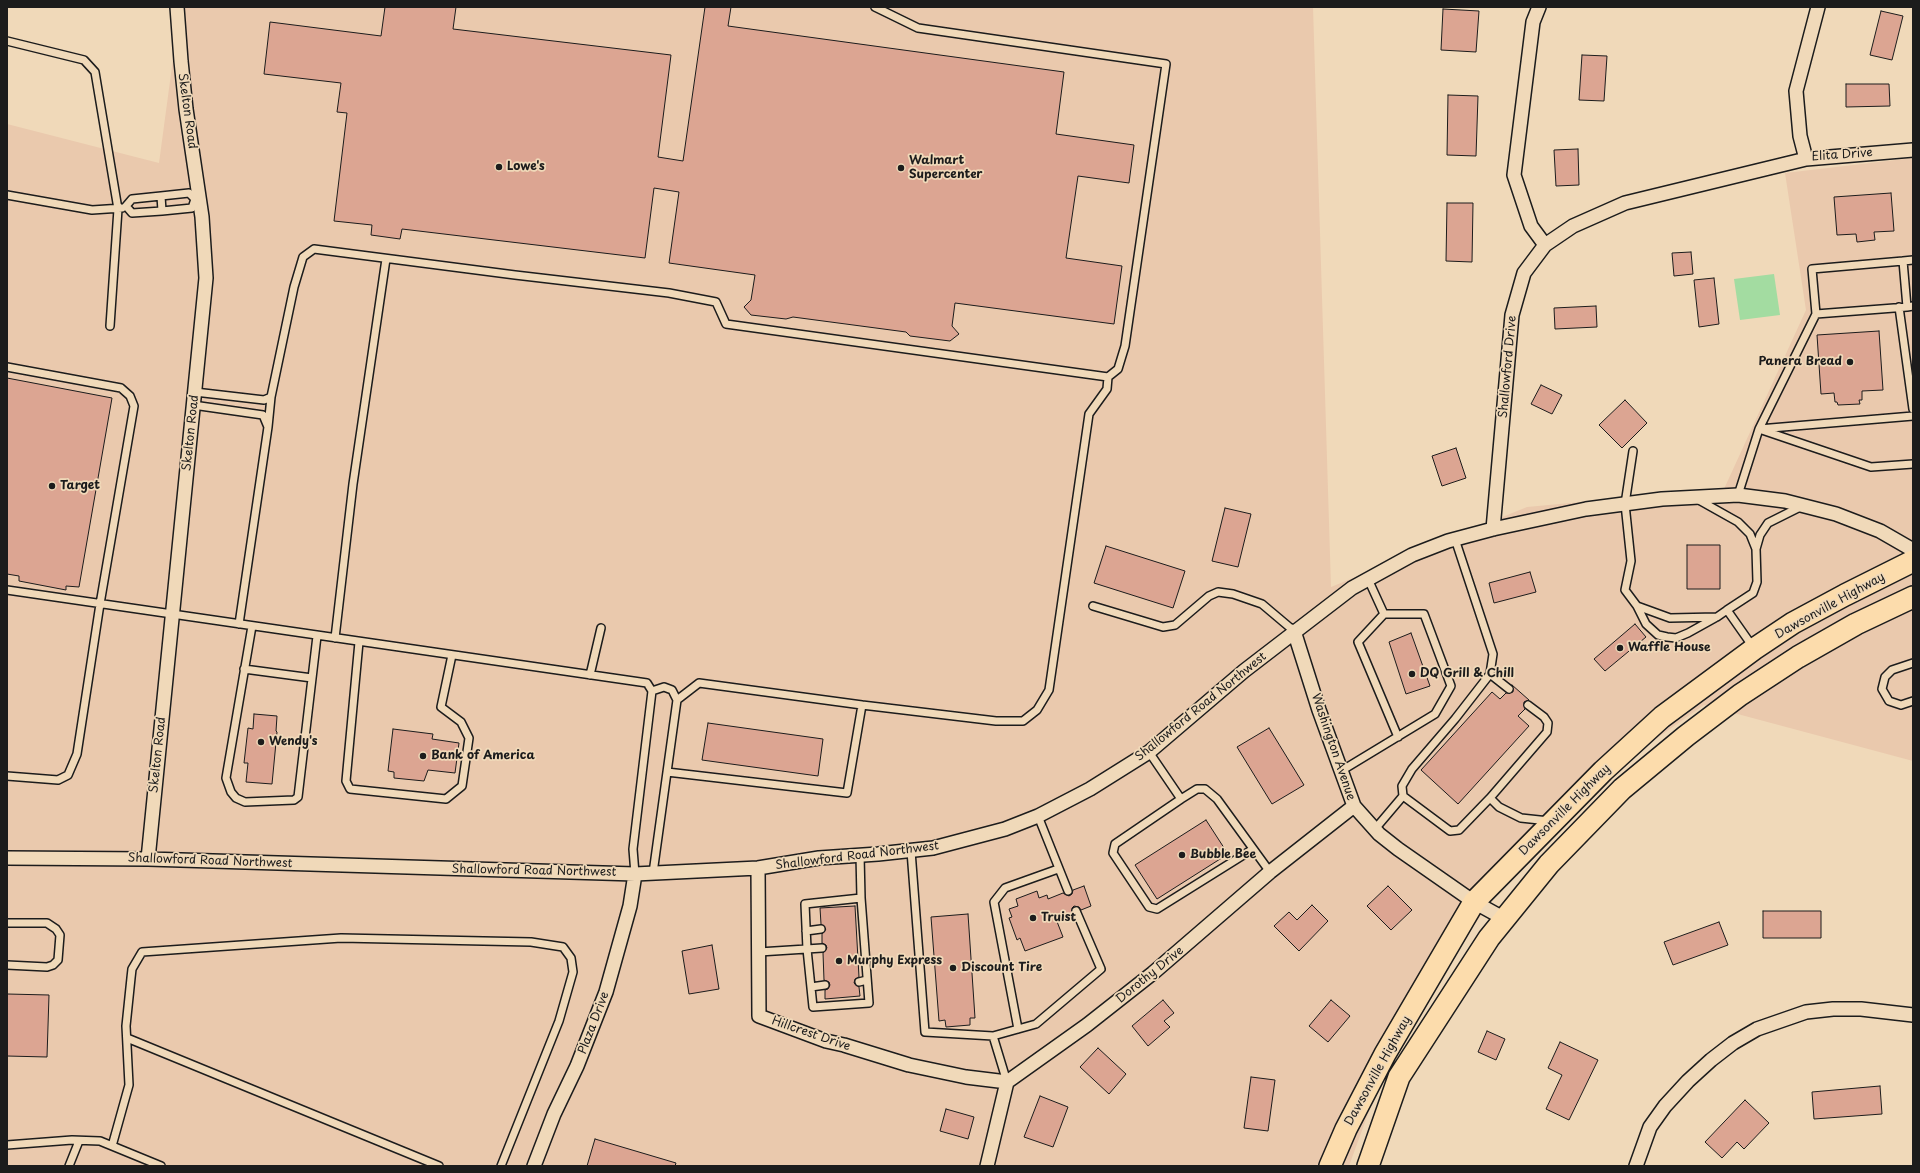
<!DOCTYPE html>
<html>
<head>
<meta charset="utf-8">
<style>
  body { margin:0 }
  #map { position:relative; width:1920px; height:1173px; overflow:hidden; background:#f0d9b9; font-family:"Playpen Sans",sans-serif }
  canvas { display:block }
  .frame { position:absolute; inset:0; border:8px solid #1c1c1c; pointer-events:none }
</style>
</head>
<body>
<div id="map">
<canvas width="1920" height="1173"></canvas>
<div class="frame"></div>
</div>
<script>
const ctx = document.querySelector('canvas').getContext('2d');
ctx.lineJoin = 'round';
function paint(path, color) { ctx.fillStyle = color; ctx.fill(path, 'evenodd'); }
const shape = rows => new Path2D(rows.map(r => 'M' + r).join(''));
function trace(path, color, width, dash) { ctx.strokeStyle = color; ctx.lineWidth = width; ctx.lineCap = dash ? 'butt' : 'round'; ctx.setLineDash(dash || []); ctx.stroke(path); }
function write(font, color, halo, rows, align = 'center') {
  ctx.font = font + ' "Playpen Sans",sans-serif'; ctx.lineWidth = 3.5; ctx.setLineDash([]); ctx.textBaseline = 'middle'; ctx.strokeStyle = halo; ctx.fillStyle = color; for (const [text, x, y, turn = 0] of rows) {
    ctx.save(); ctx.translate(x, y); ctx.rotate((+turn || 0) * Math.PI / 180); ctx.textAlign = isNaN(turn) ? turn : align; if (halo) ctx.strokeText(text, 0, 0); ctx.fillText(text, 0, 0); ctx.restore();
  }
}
paint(shape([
  [180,7,1313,7,1331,587,1527,507,1724,489,1806,310,1785,173,1913,158,1913,761,1704,705,1626,760,1511,874,1399,1029,1349,1166,7,1166,7,124,159,163]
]), '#eac9ad');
paint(shape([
  [1774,274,1780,315,1740,320,1734,279]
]), '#a3dca1');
const building = shape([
  [385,7,456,7,453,29,671,55,658,157,683,161,705,7,731,7,728,26,1064,72,1056,134,1134,145,1129,183,1078,176,1066,258,1122,266,1114,324,955,303,952,326,959,334,950,341,910,336,906,332,793,317,786,319,751,315,744,307,751,300,755,275,669,263,679,192,654,188,645,258,402,229,400,239,371,235,372,225,334,221,347,113,337,112,341,83,264,74,270,22,381,36,385,7],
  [1443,9,1479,11,1476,52,1441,50,1443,9],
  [1881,11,1903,16,1892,60,1870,55,1881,11],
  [1582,55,1607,56,1604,101,1579,100,1582,55],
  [1846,84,1889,84,1890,106,1846,107,1846,84],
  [1448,95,1478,96,1476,156,1447,155,1448,95],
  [1578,149,1579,185,1556,186,1554,150,1578,149],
  [1891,193,1894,231,1874,232,1875,240,1857,242,1856,234,1837,235,1834,197,1891,193],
  [1447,203,1473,203,1472,262,1446,261,1447,203],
  [1691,252,1693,274,1674,276,1672,253,1691,252],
  [1714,278,1719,324,1699,327,1694,280,1714,278],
  [1596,306,1597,327,1555,329,1554,308,1596,306],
  [1879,331,1883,390,1862,391,1862,400,1859,400,1860,404,1838,405,1837,402,1835,402,1834,393,1821,394,1817,335,1879,331],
  [7,378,112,398,79,587,66,586,66,590,19,581,19,576,7,574,7,378],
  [1541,385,1562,395,1552,414,1531,404,1541,385],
  [1625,400,1647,423,1622,448,1599,425,1625,400],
  [1456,448,1466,478,1442,486,1432,456,1456,448],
  [1225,508,1251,514,1238,567,1212,561,1225,508],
  [1687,545,1720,545,1720,589,1687,589,1687,545],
  [1106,546,1185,571,1173,608,1094,583,1106,546],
  [1530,572,1536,592,1494,603,1489,583,1530,572],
  [1635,624,1646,637,1605,671,1594,659,1635,624],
  [1411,633,1430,686,1406,694,1389,642,1411,633],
  [1512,685,1529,700,1524,702,1525,709,1518,716,1529,726,1458,804,1421,770,1492,692,1500,699,1506,693,1513,692,1512,685],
  [254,714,277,716,276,731,277,732,272,784,246,782,248,763,244,763,248,728,253,729,254,714],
  [708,723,823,739,818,776,702,760,708,723],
  [1269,728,1304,785,1272,804,1237,747,1269,728],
  [393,729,433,734,432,739,459,743,455,773,428,770,424,781,394,778,394,772,388,771,393,729],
  [1206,820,1228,854,1157,899,1135,865,1206,820],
  [1084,886,1091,906,1081,910,1079,907,1074,906,1072,908,1072,913,1056,919,1063,937,1025,951,1020,938,1017,940,1009,918,1012,917,1009,909,1018,906,1016,899,1037,891,1039,898,1047,895,1048,899,1063,893,1069,896,1072,894,1073,890,1084,886],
  [1388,886,1412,910,1391,930,1367,906,1388,886],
  [1312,905,1328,921,1299,951,1274,926,1289,912,1297,920,1312,905],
  [855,906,859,977,855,979,854,983,859,987,860,996,825,999,825,990,828,989,830,985,829,982,824,980,823,953,827,948,826,945,822,943,822,934,826,929,821,924,820,908,855,906],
  [1763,911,1821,911,1821,938,1763,938,1763,911],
  [968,914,975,1018,970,1018,970,1025,946,1027,945,1020,939,1021,931,917,968,914],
  [1719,922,1728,945,1673,965,1664,942,1719,922],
  [712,945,719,989,689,994,682,951,712,945],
  [7,994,49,995,47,1057,7,1056,7,994],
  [1163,1000,1174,1013,1164,1021,1170,1027,1148,1046,1132,1026,1163,1000],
  [1331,1000,1350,1016,1328,1042,1309,1026,1331,1000],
  [1487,1031,1505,1039,1496,1060,1478,1052,1487,1031],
  [1560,1042,1598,1060,1569,1120,1546,1109,1562,1075,1548,1068,1560,1042],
  [1098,1048,1126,1074,1109,1094,1080,1067,1098,1048],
  [1251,1077,1275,1080,1268,1131,1244,1128,1251,1077],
  [1880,1086,1882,1114,1814,1119,1812,1092,1880,1086],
  [1040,1096,1068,1107,1053,1147,1024,1137,1040,1096],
  [1745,1100,1769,1123,1744,1149,1737,1142,1722,1158,1705,1142,1745,1100],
  [946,1109,974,1117,968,1139,940,1131,946,1109],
  [595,1139,676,1163,675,1166,587,1166,595,1139]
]);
paint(building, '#dca592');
trace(building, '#1c1c1c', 1);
const lane = shape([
  [875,7,918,28,1166,64,1125,346,1118,369,1108,377],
  [7,41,84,60,95,72,118,209,110,326],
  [7,195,92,210,122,208],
  [161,196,162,211],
  [195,199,192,208,162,211,132,213,126,206,132,199,161,196,189,193,195,199,200,199],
  [1913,260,1903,261,1907,307,1913,306],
  [1899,307,1913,409],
  [1907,307,1816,314,1759,429,1871,467,1913,464],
  [1816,314,1812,269,1903,261],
  [7,367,121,388,130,396,134,406,100,604,77,754,68,775,58,780,7,776],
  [195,392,264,400,271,397,294,287,303,257,314,249,515,275,669,293,716,302,726,324,1108,377,1107,389,1089,414,1049,690,1037,710,1023,721,996,721,862,705,847,793,667,772],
  [193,405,263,415,268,427,239,624],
  [268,427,271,397],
  [1633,451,1625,504,1631,561,1625,590,1637,606,1670,618,1717,617,1727,610,1753,647],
  [1738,495,1759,429,1913,416],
  [1697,499,1738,522,1750,534,1756,549,1760,535,1768,523,1802,506],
  [1455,539,1493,654,1490,674],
  [7,590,647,683,652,691,633,849,635,874],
  [1093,606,1163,627,1175,625,1209,596,1218,592,1233,594,1262,604,1294,631],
  [1637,606,1646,624,1658,635,1667,637,1676,638,1688,633,1715,618],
  [1727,610,1753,593,1757,582,1756,549],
  [1384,614,1358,642,1398,737],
  [252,626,226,778,231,792,236,798,245,802,294,800,298,797,317,636],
  [335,638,353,484,386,259],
  [359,642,346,781,350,789,446,799,462,786,469,738,461,722,441,707,452,655],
  [1913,663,1892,670,1885,677,1882,689,1889,701,1901,705,1913,701],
  [244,669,312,678],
  [590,675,601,628],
  [652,691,664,687,672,690,677,700,653,873],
  [677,700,699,683,862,705],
  [1528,705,1544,717,1548,723,1547,732,1490,798,1499,807,1521,818,1549,821],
  [1149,752,1181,799,1197,789,1205,789,1217,799,1270,872],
  [1341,771,1435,714,1451,686,1424,614,1384,614,1368,579],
  [1490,798,1459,830,1450,831,1403,796,1402,786,1412,769,1455,719,1490,674,1509,689],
  [1181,799,1115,844,1113,853,1149,907,1157,909,1253,849],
  [1038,816,1068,891],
  [1375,829,1403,796],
  [911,851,925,1032,993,1036],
  [860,855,861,898,805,904,807,949,813,1007,869,1003,861,898],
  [7,923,47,923,56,929,60,935,58,960,53,965,47,967,7,965],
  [806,931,821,929],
  [759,952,822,948],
  [859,982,867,980],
  [811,987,825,985],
  [1018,1029,994,902,1005,888,1058,869],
  [127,1038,439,1166],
  [1007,1082,993,1036,1036,1024,1101,969,1076,911],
  [7,1145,72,1140,100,1141,161,1166],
  [112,1146,129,1085,126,1026,131,978,132,969,142,952,341,938,531,942,563,947,571,958,573,972,559,1021,501,1166],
  [69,1166,79,1141]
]);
const street = shape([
  [1818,7,1796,91,1800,136,1806,159,1913,150],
  [1545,245,1573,226,1625,203,1806,159],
  [1493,529,1512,315,1524,273,1545,245,1531,226,1514,175,1533,22,1539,7],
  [1294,631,1319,710,1354,806,1379,834,1398,849,1474,902,1503,918],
  [7,858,148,859,635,874,758,868,819,858,878,854,933,848,1005,829,1038,816,1090,789,1149,752,1244,671,1352,588,1412,555,1448,541,1493,529,1586,509,1662,499,1738,495,1785,501,1836,514,1880,531,1913,550],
  [148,859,206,278,202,217,186,109,181,61,177,7],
  [758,868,759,1016,826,1041,844,1045,909,1065,966,1077,1007,1082],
  [534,1166,554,1114,577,1066,606,992,630,906,635,874],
  [987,1166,1007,1082,1087,1025,1153,973,1270,872,1354,806],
  [1636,1166,1650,1127,1665,1106,1688,1081,1711,1060,1733,1043,1757,1029,1806,1012,1833,1009,1861,1009,1913,1015]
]);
const primary = shape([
  [1330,1166,1346,1129,1385,1054,1474,902,1603,771,1662,717,1754,649,1793,623,1845,595,1913,561],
  [1368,1166,1399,1077,1489,938,1549,864,1622,789,1686,736,1740,695,1798,657,1856,624,1913,597]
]);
trace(lane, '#1c1c1c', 10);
trace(street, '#1c1c1c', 16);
trace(primary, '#1c1c1c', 24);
trace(lane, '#f0d9b9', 7);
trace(street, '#f0d9b9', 13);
trace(primary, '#fcdcac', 21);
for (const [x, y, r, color] of [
  [499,167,4,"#1c1c1c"],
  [901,168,4,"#1c1c1c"],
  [1850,362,4,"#1c1c1c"],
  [52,486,4,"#1c1c1c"],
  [1620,648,4,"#1c1c1c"],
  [1412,674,4,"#1c1c1c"],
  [261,742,4,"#1c1c1c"],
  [423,756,4,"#1c1c1c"],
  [1182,855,4,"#1c1c1c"],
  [1033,918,4,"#1c1c1c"],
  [839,961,4,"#1c1c1c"],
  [953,968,4,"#1c1c1c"]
]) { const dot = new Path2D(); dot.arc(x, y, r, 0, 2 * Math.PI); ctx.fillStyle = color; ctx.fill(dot); trace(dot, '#f0d9b9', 1.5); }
write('12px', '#1c1c1c', '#f0d9b9', [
  ["Skelton Road",187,111,82],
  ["Elita Drive",1842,155,-4],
  ["Shallowford Drive",1508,367,-85],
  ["Skelton Road",191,433,-84],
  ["Dawsonville Highway",1830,606,-29],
  ["Shallowford Road Northwest",1201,707,-39],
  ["Washington Avenue",1333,747,71],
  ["Skelton Road",158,755,-84],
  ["Dawsonville Highway",1565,810,-45],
  ["Shallowford Road Northwest",857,856,-7],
  ["Shallowford Road Northwest",210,861,2],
  ["Shallowford Road Northwest",534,871,1],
  ["Dorothy Drive",1150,975,-39],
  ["Plaza Drive",594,1023,-69],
  ["Hillcrest Drive",811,1034,19],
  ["Dawsonville Highway",1378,1071,-61]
]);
write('bold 12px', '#1c1c1c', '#f0d9b9', [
  ["Walmart",909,161],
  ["Supercenter",909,175],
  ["Lowe's",507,167],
  ["Panera Bread",1842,362,"right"],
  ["Target",60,486],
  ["Waffle House",1628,648],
  ["DQ Grill & Chill",1420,674],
  ["Wendy's",269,742],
  ["Bank of America",431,756],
  ["Bubble Bee",1190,855],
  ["Truist",1041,918],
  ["Murphy Express",847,961],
  ["Discount Tire",961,968]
], 'left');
</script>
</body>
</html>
